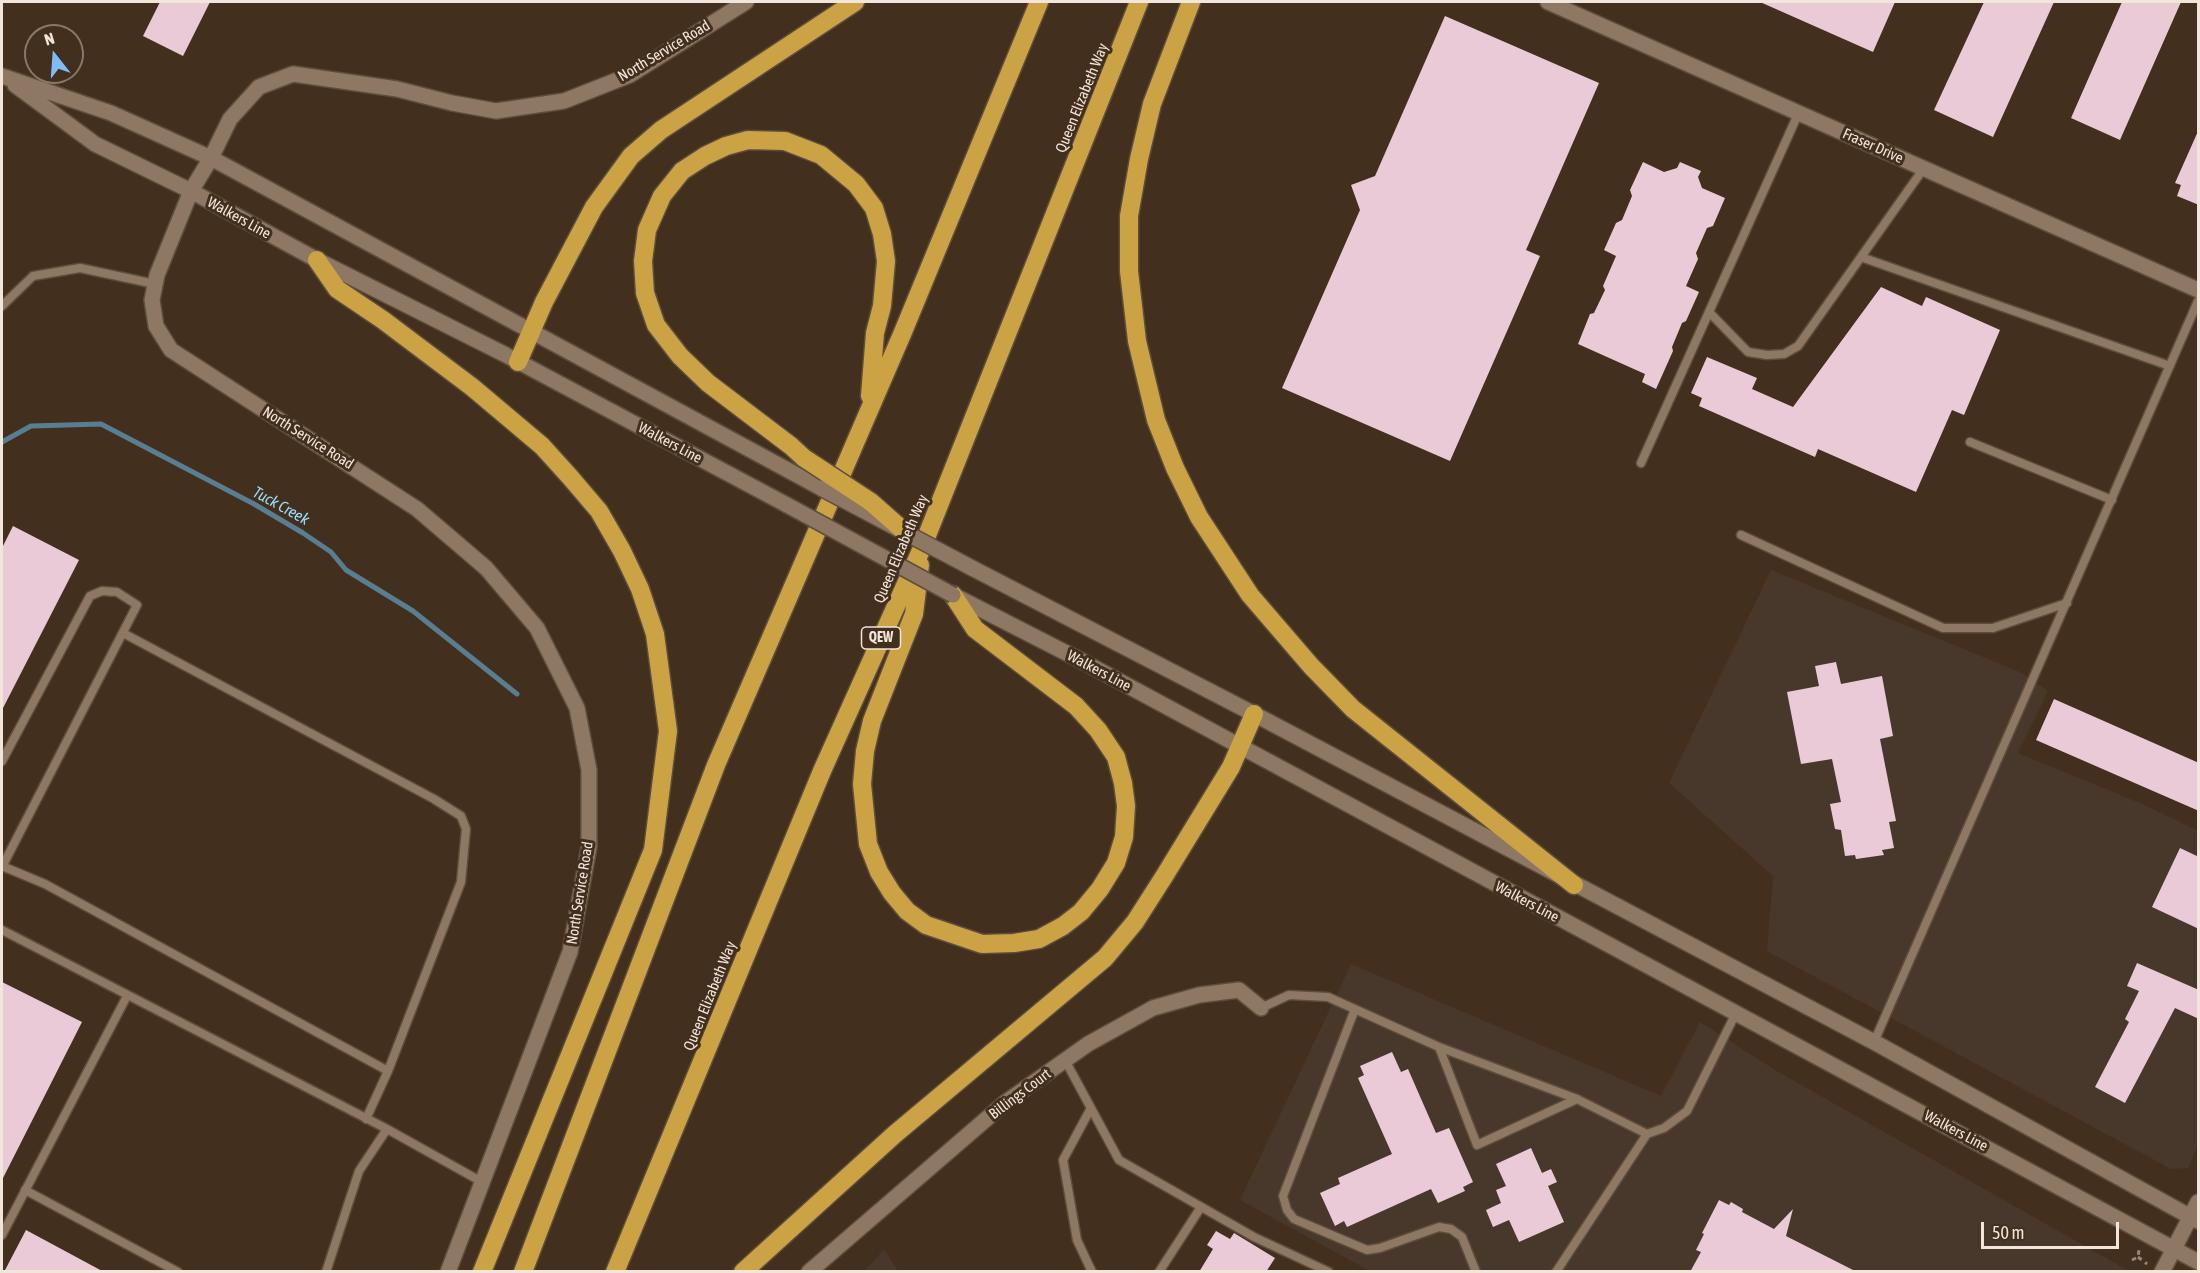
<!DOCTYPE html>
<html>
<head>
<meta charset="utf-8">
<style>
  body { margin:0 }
  #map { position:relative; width:2200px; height:1273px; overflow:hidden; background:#432f1d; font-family:"Asap Condensed",sans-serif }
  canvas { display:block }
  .frame { position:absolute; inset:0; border:3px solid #f2e5da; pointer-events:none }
  .north { position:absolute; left:24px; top:24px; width:60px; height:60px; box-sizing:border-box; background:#432f1d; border:2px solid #897869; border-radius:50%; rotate:343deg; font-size:16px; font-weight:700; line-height:24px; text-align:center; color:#f2e5da }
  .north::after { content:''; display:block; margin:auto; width:21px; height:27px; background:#7ebdf9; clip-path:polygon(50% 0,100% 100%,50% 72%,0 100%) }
  .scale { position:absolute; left:1981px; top:1222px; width:138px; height:27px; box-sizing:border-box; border:3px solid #f2e5da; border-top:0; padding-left:8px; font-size:18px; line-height:21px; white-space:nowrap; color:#f2e5da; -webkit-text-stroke:4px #432f1d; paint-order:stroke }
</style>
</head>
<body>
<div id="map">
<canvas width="2200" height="1273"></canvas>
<div class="frame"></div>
<div class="north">N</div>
<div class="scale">50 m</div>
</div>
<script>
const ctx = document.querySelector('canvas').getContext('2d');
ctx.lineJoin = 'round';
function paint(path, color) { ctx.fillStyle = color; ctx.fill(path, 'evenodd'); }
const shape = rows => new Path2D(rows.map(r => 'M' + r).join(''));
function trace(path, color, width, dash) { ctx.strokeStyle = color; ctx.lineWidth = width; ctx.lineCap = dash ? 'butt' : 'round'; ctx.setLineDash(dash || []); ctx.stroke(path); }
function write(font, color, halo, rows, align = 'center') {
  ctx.font = font + ' "Asap Condensed",sans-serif'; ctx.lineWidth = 6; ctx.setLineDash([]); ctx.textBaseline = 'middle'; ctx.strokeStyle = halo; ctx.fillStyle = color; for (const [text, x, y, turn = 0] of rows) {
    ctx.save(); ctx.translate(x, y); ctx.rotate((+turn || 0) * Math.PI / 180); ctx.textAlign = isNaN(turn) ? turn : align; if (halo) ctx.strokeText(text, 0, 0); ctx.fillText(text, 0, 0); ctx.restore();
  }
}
paint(shape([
  [1771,570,2022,673,2048,691,2018,753,2147,806,2198,831,2198,1146,2188,1168,2171,1169,1767,951,1773,876,1669,783],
  [1351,964,1661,1096,1700,1022,1775,1070,2127,1270,2126,1272,1370,1271,1240,1200],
  [884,1249,898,1271,865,1271]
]), '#48382c');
trace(shape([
  [2,442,31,426,101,424,254,504,303,533,331,552,346,570,413,611,517,694]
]), '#577f91', 5);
paint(shape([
  [160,2,210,2,183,56,143,36],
  [1760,2,1895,2,1873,52],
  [1984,2,2054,2,1993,137,1934,110],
  [2122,2,2181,2,2120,140,2071,118],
  [1445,16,1599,83,1526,250,1540,256,1450,461,1282,388,1360,210,1351,185,1375,176],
  [2199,129,2199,205,2177,196,2181,185,2175,183],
  [1643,162,1664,172,1677,168,1680,162,1701,171,1698,177,1702,188,1725,198,1713,226,1707,228,1696,253,1698,259,1686,286,1699,292,1686,321,1682,323,1672,347,1673,351,1656,389,1642,382,1645,374,1578,344,1590,314,1594,313,1605,290,1603,286,1616,256,1604,250,1616,223,1622,220,1632,196,1630,190],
  [1881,287,1922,306,1926,297,2000,330,1964,415,1952,410,1916,492,1818,449,1815,457,1699,406,1702,398,1691,393,1707,357,1757,378,1752,389,1793,407],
  [13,526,79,560,2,710,2,548],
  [1836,662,1841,684,1882,676,1893,736,1880,739,1896,821,1889,822,1894,848,1882,850,1884,855,1856,859,1855,855,1845,856,1841,830,1835,829,1830,804,1841,802,1832,759,1801,764,1787,692,1819,686,1815,666],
  [2054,699,2199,763,2199,811,2036,740],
  [2180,848,2199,857,2199,929,2152,907],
  [2137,963,2199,990,2199,1019,2175,1008,2125,1103,2095,1087,2129,1022,2125,1019,2139,991,2127,986],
  [2,982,82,1022,2,1180],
  [1392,1052,1401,1072,1408,1069,1436,1133,1449,1128,1473,1182,1463,1187,1465,1191,1438,1203,1431,1189,1347,1227,1344,1221,1335,1226,1320,1193,1340,1184,1338,1178,1392,1154,1358,1078,1364,1075,1360,1066],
  [1531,1148,1542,1173,1551,1169,1557,1182,1548,1186,1564,1222,1519,1242,1509,1220,1493,1227,1486,1210,1501,1203,1496,1190,1506,1186,1496,1164],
  [1719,1200,1729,1205,1731,1202,1743,1209,1742,1212,1774,1229,1793,1209,1786,1236,1857,1272,1690,1272,1701,1252,1696,1250,1704,1234,1702,1233],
  [26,1230,104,1272,4,1272],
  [1216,1231,1230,1239,1234,1233,1275,1258,1266,1272,1199,1272,1213,1249,1207,1245]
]), '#ebcad8');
const service = shape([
  [1861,257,2170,366],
  [2,306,33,276,80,268,155,284],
  [1709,312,1748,352,1767,355,1784,354,1798,346,1924,168],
  [1970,442,2112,500],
  [1641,463,1799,112],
  [1741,535,1943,628,1993,628,2067,603],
  [123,633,434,799,461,816,466,829,461,882,388,1071],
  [2,761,90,596,102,591,117,592,137,605,2,867],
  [2,866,45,884,388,1071,366,1119],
  [2,930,387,1129,482,1182],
  [1261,1008,1289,995,1328,997,1439,1047,1577,1099,1647,1134,1664,1128,1687,1111,1735,1015],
  [1355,1009,1283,1196,1287,1210,1294,1219,1367,1250,1380,1248,1439,1227,1451,1229,1462,1237,1476,1272],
  [1874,1042,2198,301],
  [1439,1047,1477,1145,1577,1099],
  [1065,1060,1119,1160,1254,1237,1329,1272],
  [1091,1108,1063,1160,1077,1240,1092,1272],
  [25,1190,178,1272],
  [2,1235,127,996],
  [326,1272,359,1171,387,1129],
  [1159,1272,1201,1207],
  [1556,1272,1647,1134]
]);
const minor = shape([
  [809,1272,1006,1102,1088,1044,1153,1008,1199,995,1239,990,1261,1008]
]);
const tertiary = shape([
  [1548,2,2198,290],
  [448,1272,570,952,589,847,589,770,577,708,537,628,486,568,417,509,171,350,156,326,152,300,157,275,191,191,211,158,230,119,259,87,293,74,397,89,452,103,496,111,564,101,630,75,746,2]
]);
const secondary = shape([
  [2,76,111,113,211,158,821,488],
  [15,85,95,144,191,191,317,260,504,354,787,505],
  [972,568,1254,714,1874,1042,2198,1221],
  [953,595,1080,660,2198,1262],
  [2162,1272,2198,1202]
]);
const motorway = shape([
  [1191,2,1152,104,1139,159,1129,216,1129,271,1137,341,1156,420,1175,468,1199,517,1250,595,1311,666,1353,709,1574,885],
  [317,260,337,289,383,320,472,387,542,446,570,477,599,511,622,551,640,589,655,634,668,731,653,850,482,1272],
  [518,362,544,302,594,207,631,156,661,130,855,2],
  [804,458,791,446,708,383,680,356,656,325,645,293,643,261,647,230,662,196,682,171,705,156,726,146,748,140,785,141,821,155,856,184,874,208,882,234,886,261,882,306,875,333,870,396],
  [920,565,914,614,872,721,865,751,862,784,868,844,879,872,892,893,907,911,926,925,982,944,1014,943,1039,939,1063,926,1081,912,1100,889,1116,863,1124,837,1126,806,1123,783,1116,757,1098,730,1076,706,975,629,953,595],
  [523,1272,716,765,903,332,1039,2],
  [615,1272,822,771,922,548,1139,2],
  [743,1272,895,1134,1105,958,1135,922,1165,875,1231,767,1254,714]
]);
trace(service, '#5d4d3c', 11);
trace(minor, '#5d4d3c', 18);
trace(tertiary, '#5d4d3c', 18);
trace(secondary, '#5d4d3c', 18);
trace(motorway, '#5d4d3c', 21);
trace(shape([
  [2138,1257,2147,1264],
  [2132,1260,2138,1257,2139,1250]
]), '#99897a', 3, [4.5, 4.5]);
trace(service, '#8f7863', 8);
trace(minor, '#8f7863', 15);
trace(tertiary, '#8f7863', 15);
trace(secondary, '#8f7863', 15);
trace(motorway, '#cba244', 18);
const secondaryBridge = shape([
  [821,488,972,568],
  [787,505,953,595]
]);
const motorwayBridge = shape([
  [804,458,871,502,905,532]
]);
trace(secondaryBridge, '#5d4d3c', 18, []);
trace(motorwayBridge, '#5d4d3c', 21, []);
trace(secondaryBridge, '#8f7863', 15);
trace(motorwayBridge, '#cba244', 18);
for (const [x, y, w] of [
  [881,638,39]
]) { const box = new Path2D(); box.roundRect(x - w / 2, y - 11, w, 22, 4.5); ctx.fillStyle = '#432f1d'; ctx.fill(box); trace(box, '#f2e5da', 1.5); }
write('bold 14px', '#f2e5da', null, [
  ["QEW",881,638]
]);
write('15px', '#f2e5da', '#432f1d', [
  ["North Service Road",664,51,-31],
  ["Queen Elizabeth Way",1082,98,-68],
  ["Fraser Drive",1873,146,24],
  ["Walkers Line",239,218,29],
  ["North Service Road",308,438,32],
  ["Walkers Line",670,443,28],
  ["Queen Elizabeth Way",901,549,-67],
  ["Walkers Line",1099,671,28],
  ["North Service Road",580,893,-81],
  ["Walkers Line",1527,902,28],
  ["Queen Elizabeth Way",710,996,-68],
  ["Billings Court",1020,1094,-37],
  ["Walkers Line",1956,1131,28]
]);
write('italic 16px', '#97dcfb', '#432f1d', [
  ["Tuck Creek",281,506,29]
]);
</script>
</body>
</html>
